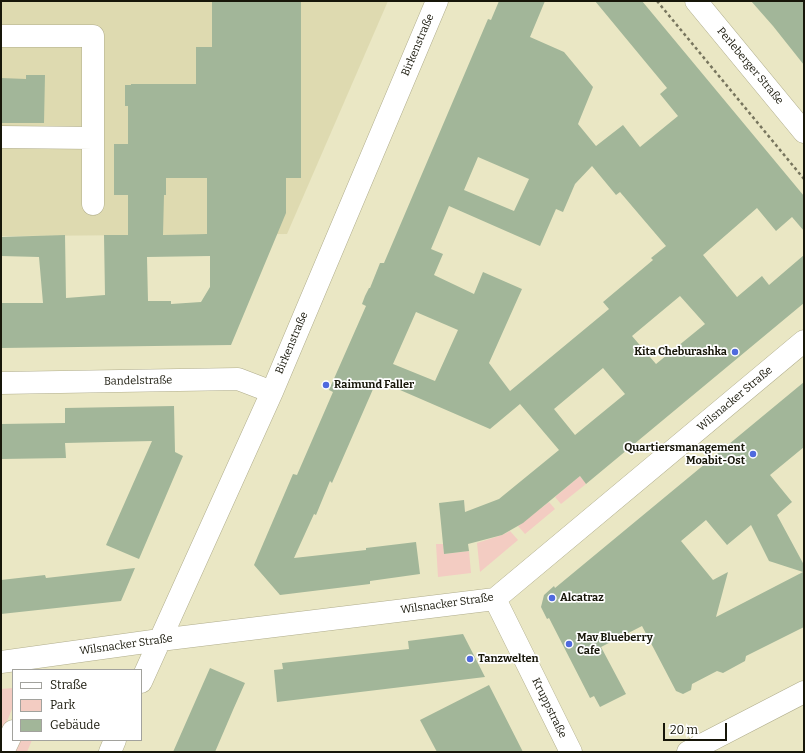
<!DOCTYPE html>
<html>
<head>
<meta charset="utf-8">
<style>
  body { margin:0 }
  #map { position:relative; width:805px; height:753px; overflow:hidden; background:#eae7c4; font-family:Bitter,serif }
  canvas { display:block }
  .frame { position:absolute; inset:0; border:2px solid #171609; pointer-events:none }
  .legend { position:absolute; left:12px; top:669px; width:130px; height:72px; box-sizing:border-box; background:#fff; border:1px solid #a2a29d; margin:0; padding:5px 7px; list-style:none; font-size:12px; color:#171609 }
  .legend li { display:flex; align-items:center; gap:8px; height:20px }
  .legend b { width:20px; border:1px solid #a2a29d }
  .scale { position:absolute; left:663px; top:723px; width:64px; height:18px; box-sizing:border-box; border:2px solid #171609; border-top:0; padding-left:5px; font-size:12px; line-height:14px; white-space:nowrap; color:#171609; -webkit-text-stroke:3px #fff; paint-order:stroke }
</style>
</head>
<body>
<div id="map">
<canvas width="805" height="753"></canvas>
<div class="frame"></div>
<ul class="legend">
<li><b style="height:5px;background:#fff"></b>Straße</li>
<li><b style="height:11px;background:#f3ccc2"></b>Park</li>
<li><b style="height:11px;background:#a2b699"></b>Gebäude</li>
</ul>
<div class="scale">20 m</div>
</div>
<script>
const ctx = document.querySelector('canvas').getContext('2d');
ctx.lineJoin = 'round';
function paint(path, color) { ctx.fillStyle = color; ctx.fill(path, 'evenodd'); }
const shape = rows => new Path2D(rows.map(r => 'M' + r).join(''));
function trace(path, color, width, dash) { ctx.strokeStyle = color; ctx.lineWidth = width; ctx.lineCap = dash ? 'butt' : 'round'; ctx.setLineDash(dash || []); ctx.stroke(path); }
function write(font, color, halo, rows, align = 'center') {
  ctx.font = font + ' Bitter,serif'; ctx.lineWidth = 3.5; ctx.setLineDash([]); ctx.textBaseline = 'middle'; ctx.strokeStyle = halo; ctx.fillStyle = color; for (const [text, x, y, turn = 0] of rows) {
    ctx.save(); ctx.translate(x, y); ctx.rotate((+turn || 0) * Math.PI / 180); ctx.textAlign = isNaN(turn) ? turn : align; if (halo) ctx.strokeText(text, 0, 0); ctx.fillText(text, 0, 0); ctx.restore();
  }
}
paint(shape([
  [1,1,388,1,287,234,15,236,1,236]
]), '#dedab0');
paint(shape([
  [580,476,586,484,561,504,555,497],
  [549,502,555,509,525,534,518,526],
  [510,531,518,540,480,572,477,543,502,535],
  [436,544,443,544,444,554,469,551,471,573,438,577],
  [13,688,12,709,1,736,1,689],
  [19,740,32,740,27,752,14,752]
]), '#f3ccc2');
paint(shape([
  [212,1,301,1,301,178,286,178,286,213,231,345,1,348,1,303,43,303,39,257,1,256,1,237,65,235,66,298,105,295,104,235,128,235,128,195,114,195,114,144,128,144,128,106,125,106,125,85,131,85,131,84,196,84,196,47,212,47],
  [166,178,207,178,207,234,163,235,164,195,166,195],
  [210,256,210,287,201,302,171,304,171,301,148,301,147,257],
  [499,1,545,1,530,37,564,52,593,87,578,124,596,146,623,125,640,147,678,116,660,94,667,88,595,1,642,1,804,196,804,231,792,217,776,231,757,208,703,255,737,297,762,276,769,285,804,255,804,303,586,484,580,476,523,523,502,535,468,544,469,551,444,554,439,503,464,500,465,512,499,499,559,450,520,404,490,429,377,380,332,483,330,481,316,515,314,514,294,558,366,550,366,548,416,542,420,574,370,581,370,584,280,595,254,565,293,474,297,475,333,392,329,390,366,306,362,304,365,296,369,288,370,288,380,263,384,263,488,19,491,20],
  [478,157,529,179,514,211,464,190],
  [592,166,616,195,620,192,666,246,651,258,653,260,603,302,609,309,510,391,489,363,522,289,483,272,474,294,434,275,443,254,431,249,449,206,540,246,556,209,563,212,575,184],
  [680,296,705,324,656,364,632,336],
  [416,312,458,330,435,381,393,364],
  [603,368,625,394,575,435,554,409],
  [751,1,804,1,804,65,773,26],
  [26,75,45,75,44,123,1,123,1,78,26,79],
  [804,382,804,447,770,475,792,502,777,515,804,565,804,627,746,656,745,661,723,673,717,671,692,684,691,690,683,694,676,691,642,626,601,647,626,694,600,707,594,696,590,698,549,618,547,619,541,607,544,595,554,586,555,588],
  [706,520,727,545,751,525,769,561,803,572,716,617,728,572,713,580,681,541],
  [174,406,175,452,183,456,139,559,106,545,152,441,65,443,66,458,1,459,1,424,65,423,65,408],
  [135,568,121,601,1,614,1,580,45,575,46,578],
  [463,634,485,677,277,702,274,670,283,669,282,663,409,649,408,641],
  [210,668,245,683,233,710,215,752,173,752],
  [489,685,523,752,437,752,420,720]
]), '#a2b699');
const minor = shape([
  [1,36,93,36,93,204],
  [1,137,93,138],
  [1,383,238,379,272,392],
  [495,599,571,752],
  [1,662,160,640,495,599,804,341],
  [141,682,272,392,437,1],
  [3,752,13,731],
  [110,752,115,740],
  [688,752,804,692]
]);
const major = shape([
  [696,1,804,132]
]);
trace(minor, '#b0ad8c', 23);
trace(major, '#b0ad8c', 23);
trace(shape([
  [657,1,804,179]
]), '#77755e', 2.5, [3, 3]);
trace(minor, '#fff', 22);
trace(major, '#fff', 22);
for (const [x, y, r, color] of [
  [735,352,4,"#4f69de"],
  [326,385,4,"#4f69de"],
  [753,454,4,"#4f69de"],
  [552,598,4,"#4f69de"],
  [569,644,4,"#4f69de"],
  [470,659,4,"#4f69de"]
]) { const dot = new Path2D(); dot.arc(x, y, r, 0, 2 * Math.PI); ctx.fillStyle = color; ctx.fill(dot); trace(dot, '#fff', 1.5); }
write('11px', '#171609', '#fff', [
  ["Birkenstraße",418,45,-67],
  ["Perleberger Straße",750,66,50],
  ["Birkenstraße",292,343,-67],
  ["Bandelstraße",138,381,-1],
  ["Wilsnacker Straße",735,399,-40],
  ["Wilsnacker Straße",447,604,-8],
  ["Wilsnacker Straße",126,645,-8],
  ["Kruppstraße",549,708,64]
]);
write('bold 11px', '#171609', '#fff', [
  ["Kita Cheburashka",727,352,"right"],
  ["Raimund Faller",334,385],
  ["Quartiersmanagement",745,448,"right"],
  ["Moabit-Ost",745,461,"right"],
  ["Alcatraz",560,598],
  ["Mav Blueberry",577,638],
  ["Cafe",577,651],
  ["Tanzwelten",478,659]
], 'left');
</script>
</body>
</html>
